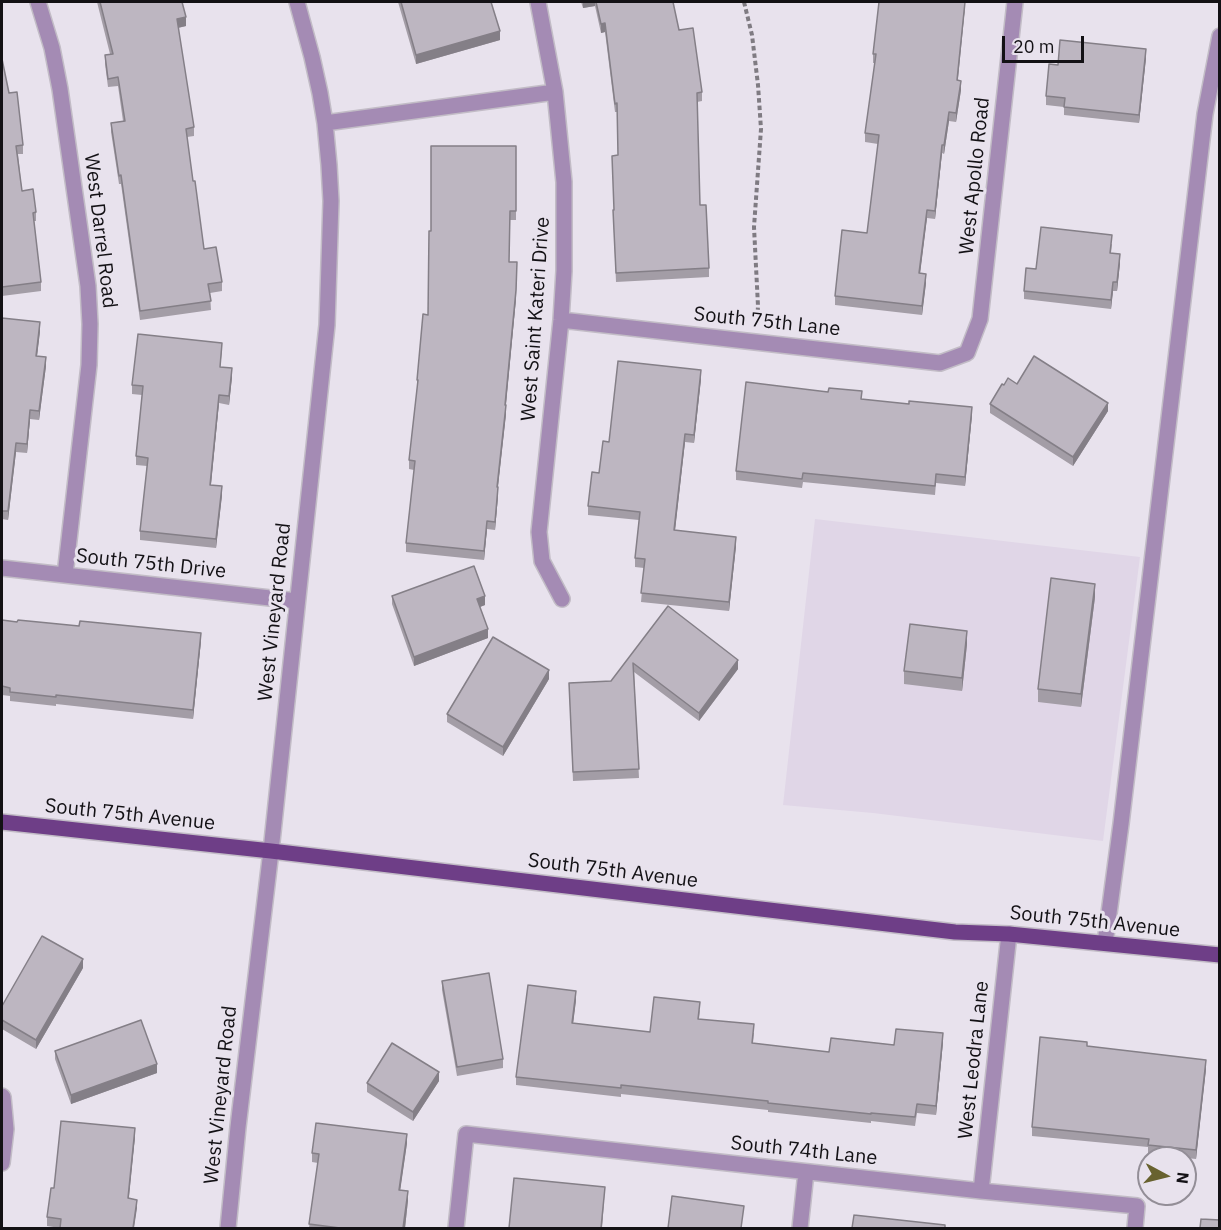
<!DOCTYPE html>
<html>
<head>
<meta charset="utf-8">
<style>
  body { margin:0 }
  #map { position:relative; width:1221px; height:1230px; overflow:hidden; background:#e8e2ed; font-family:"IBM Plex Sans",sans-serif }
  canvas { display:block }
  .frame { position:absolute; inset:0; border:3px solid #131115; pointer-events:none }
  .north { position:absolute; left:1137px; top:1146px; width:60px; height:60px; box-sizing:border-box; background:#e8e2ed; border:2px solid #938e97; border-radius:50%; rotate:97deg; font-size:16px; font-weight:700; line-height:24px; text-align:center; color:#131115 }
  .north::after { content:''; display:block; margin:auto; width:21px; height:27px; background:#68622f; clip-path:polygon(50% 0,100% 100%,50% 72%,0 100%) }
  .scale { position:absolute; left:1002px; top:36px; width:82px; height:27px; box-sizing:border-box; border:3px solid #131115; border-top:0; padding-left:8px; font-size:18px; line-height:21px; white-space:nowrap; color:#131115; -webkit-text-stroke:4px #e8e2ed; paint-order:stroke }
</style>
</head>
<body>
<div id="map">
<canvas width="1221" height="1230"></canvas>
<div class="frame"></div>
<div class="north">N</div>
<div class="scale">20 m</div>
</div>
<script>
const ctx = document.querySelector('canvas').getContext('2d');
ctx.lineJoin = 'round';
function paint(path, color) { ctx.fillStyle = color; ctx.fill(path, 'evenodd'); }
const shape = rows => new Path2D(rows.map(r => 'M' + r).join(''));
function trace(path, color, width, dash) { ctx.strokeStyle = color; ctx.lineWidth = width; ctx.lineCap = dash ? 'butt' : 'round'; ctx.setLineDash(dash || []); ctx.stroke(path); }
function write(font, color, halo, rows, align = 'center') {
  ctx.font = font + ' "IBM Plex Sans",sans-serif'; ctx.lineWidth = 6; ctx.setLineDash([]); ctx.textBaseline = 'middle'; ctx.strokeStyle = halo; ctx.fillStyle = color; for (const [text, x, y, turn = 0] of rows) {
    ctx.save(); ctx.translate(x, y); ctx.rotate((+turn || 0) * Math.PI / 180); ctx.textAlign = isNaN(turn) ? turn : align; if (halo) ctx.strokeText(text, 0, 0); ctx.fillText(text, 0, 0); ctx.restore();
  }
}
paint(shape([
  [815,519,1140,557,1103,841,873,813,783,805]
]), '#e0d6e7');
const minor = shape([
  [38,2,52,48,60,89,88,286,90,324,89,365,65,575],
  [538,2,555,92,564,182,564,271,561,320,539,532,542,561,562,599],
  [325,123,555,92],
  [561,320,940,363,967,353,980,319,1015,2],
  [2,568,297,601],
  [1105,943,1121,824,1205,114,1220,36],
  [2,1096,3,1097,6,1129,2,1163],
  [981,1191,1009,934],
  [228,1228,238,1127,271,851,327,325,331,201,329,165,325,123,320,93,312,57,297,2],
  [456,1228,466,1134,981,1191,1137,1206,1135,1228],
  [800,1228,806,1172]
]);
const major = shape([
  [2,822,271,851,955,932,1009,934,1220,955]
]);
trace(minor, '#c2bcc6', 18);
trace(major, '#c2bcc6', 18);
trace(shape([
  [744,2,752,35,758,85,761,129,754,227,758,306,757,323]
]), '#7f7b82', 4, [4.5, 3]);
trace(minor, '#a48bb4', 15);
trace(major, '#6e3e87', 15);
paint(shape([
  [97,2,182,2,186,26,178,28,194,127,194,136,187,137,193,181,204,249,222,282,222,291,210,293,211,310,140,320,121,184,119,184,111,132,111,123,123,121,118,86,108,87,105,64,105,55,110,54],
  [398,2,491,2,500,40,416,64],
  [581,2,673,2,679,30,702,92,702,101,697,102,700,205,709,268,709,277,616,282,613,210,614,210,618,155,617,112,615,112,605,32,601,33,595,6,583,8],
  [965,7,957,80,961,90,956,122,949,121,944,154,942,153,935,219,927,218,920,273,926,283,922,315,835,305,835,296,867,233,878,144,865,142,865,133,875,63,873,63,873,54],
  [1146,58,1139,123,1064,115,1064,107,1046,105,1046,96,1058,65],
  [2,59,9,93,23,145,23,154,18,154,22,191,36,212,36,221,34,221,41,282,41,291,2,296],
  [516,146,516,220,510,220,509,262,516,299,506,405,506,414,498,487,498,496,495,530,487,529,484,560,406,552,406,543,414,470,409,469,409,460,417,389,417,380,428,315,431,231],
  [1112,244,1111,253,1120,263,1117,291,1113,291,1111,309,1024,299,1024,291,1036,269],
  [2,318,40,331,37,356,46,366,39,420,30,419,27,453,16,452,8,520,2,519],
  [222,352,220,367,232,377,229,405,219,403,211,485,222,495,216,548,140,540,140,531,147,466,136,465,136,456,142,395,132,394,132,385],
  [701,379,694,443,685,442,675,531,736,546,729,611,641,602,644,568,635,567,635,558,639,520,588,515,588,506,609,442],
  [1017,384,1108,411,1073,466,990,413,990,404,1004,385],
  [862,399,972,415,965,486,936,483,935,495,803,482,802,488,736,480,736,471],
  [392,596,485,605,480,607,488,638,414,666,392,604],
  [1095,597,1081,707,1038,702,1038,689],
  [668,606,738,669,699,721,634,672,639,778,573,781,569,683,611,681],
  [2,620,201,641,193,719,56,704,56,706,10,701,10,696,2,695],
  [967,644,962,691,904,684,904,671],
  [549,679,503,756,447,722,447,714],
  [83,968,36,1049,2,1029,2,1006],
  [442,981,503,1059,503,1068,457,1076,442,990],
  [576,1000,573,1024,650,1032,700,1010,699,1019,754,1033,753,1043,829,1052,894,1045,943,1042,936,1115,917,1113,915,1126,871,1121,871,1123,768,1112,768,1110,621,1094,621,1097,516,1085,516,1077],
  [1087,1046,1206,1069,1196,1159,1148,1154,1148,1147,1032,1136,1032,1127],
  [55,1051,157,1073,71,1104,55,1059],
  [439,1081,413,1121,367,1092,367,1083],
  [135,1137,128,1199,137,1208,60,1228,47,1226,47,1217],
  [407,1143,400,1190,408,1200,405,1228,309,1228,318,1163,312,1162,312,1153]
]), '#a39da6');
paint(shape([
  [583,2,595,2,595,6,583,8],
  [965,2,965,7,957,89,957,80],
  [186,17,186,26,177,28,177,19],
  [605,23,605,32,601,33,601,24],
  [500,31,500,40,416,64,416,55],
  [1146,49,1146,58,1139,123,1139,115],
  [961,81,961,90,956,122,956,113],
  [949,112,949,121,944,154,944,145],
  [942,145,942,153,935,219,935,211],
  [927,210,927,218,919,282,919,273],
  [1120,254,1120,263,1117,291,1117,282],
  [517,262,516,299,505,414,505,405],
  [926,274,926,283,922,315,922,306],
  [1113,282,1113,291,1111,309,1111,300],
  [40,322,40,331,36,365,36,356],
  [46,357,46,366,39,420,39,411],
  [232,368,232,377,229,405,229,396],
  [701,370,701,379,694,443,694,435],
  [219,395,219,403,210,494,210,485],
  [1108,403,1108,411,1073,466,1073,457],
  [506,405,506,414,497,495,497,487],
  [972,407,972,415,965,486,965,477],
  [30,410,30,419,27,453,27,444],
  [685,434,685,442,674,539,674,530],
  [16,443,16,452,8,520,8,511],
  [222,486,222,495,216,548,216,539],
  [498,487,498,496,495,530,495,522],
  [487,521,487,529,484,560,484,551],
  [736,537,736,546,729,611,729,602],
  [1095,584,1095,597,1081,707,1081,694],
  [485,596,485,605,477,608,477,599],
  [488,629,488,638,414,666,414,657],
  [967,631,967,644,962,691,962,678],
  [201,633,201,641,193,719,193,710],
  [738,660,738,669,699,721,699,713],
  [549,670,549,679,503,756,503,747],
  [83,959,83,968,36,1049,36,1040],
  [576,991,576,1000,572,1032,572,1023],
  [943,1033,943,1042,936,1115,936,1106],
  [1206,1060,1206,1069,1196,1159,1196,1150],
  [157,1064,157,1073,71,1104,71,1095],
  [439,1072,439,1081,413,1121,413,1112],
  [135,1128,135,1137,128,1207,128,1198],
  [407,1134,407,1143,399,1199,399,1190],
  [605,1187,602,1228,601,1228],
  [408,1191,408,1200,405,1228,403,1228],
  [137,1200,137,1208,134,1228,133,1228]
]), '#847f87');
const building = shape([
  [100,2,182,2,186,17,177,19,194,127,186,129,193,181,195,181,204,249,216,247,222,282,208,284,211,301,140,311,121,175,119,176,111,123,125,121,118,77,108,79,105,55,113,54,100,2],
  [401,2,491,2,500,31,416,55,401,2],
  [596,2,673,2,679,30,693,28,702,92,697,93,700,205,706,205,709,268,616,273,613,210,614,210,612,156,618,155,617,103,615,104,605,23,601,24,596,2],
  [879,2,965,2,957,80,961,81,956,113,949,112,944,145,942,145,935,211,927,210,919,273,926,274,922,306,835,296,842,230,867,233,879,135,865,133,876,54,873,54,879,2],
  [1060,40,1146,49,1139,115,1064,107,1065,98,1046,96,1049,64,1058,65,1060,40],
  [2,59,9,93,17,92,23,145,16,146,22,191,33,189,36,212,33,213,41,282,2,287,2,59],
  [431,146,516,146,516,211,510,211,509,262,517,262,516,290,505,405,506,405,497,487,498,487,495,522,487,521,484,551,406,543,415,461,409,460,418,380,417,380,423,314,428,315,429,231,431,231,431,146],
  [1041,227,1112,235,1110,253,1120,254,1117,282,1113,282,1111,300,1024,291,1026,268,1036,269,1041,227],
  [2,318,40,322,36,356,46,357,39,411,30,410,27,444,16,443,8,511,2,511,2,318],
  [138,334,222,343,220,367,232,368,229,396,219,395,210,485,222,486,216,539,140,531,148,458,136,456,143,386,132,385,138,334],
  [1034,356,1108,403,1073,457,990,404,1002,384,1004,385,1008,378,1017,384,1034,356],
  [618,361,701,370,694,435,685,434,674,530,736,537,729,602,641,593,645,559,635,558,640,512,588,506,592,472,599,473,603,441,609,442,618,361],
  [746,382,828,392,829,388,862,391,861,399,909,404,909,401,972,407,965,477,936,474,935,486,803,473,802,479,736,471,746,382],
  [474,566,485,596,477,599,488,629,414,657,392,596,474,566],
  [1051,578,1095,584,1081,694,1038,689,1051,578],
  [668,606,738,660,699,713,633,663,639,769,573,772,569,683,611,681,668,606],
  [2,620,17,622,18,620,79,626,80,621,201,633,193,710,56,695,56,697,10,692,10,688,2,686,2,620],
  [910,624,967,631,962,678,904,671,910,624],
  [493,637,549,670,503,747,447,714,493,637],
  [42,936,83,959,36,1040,2,1020,2,1006,42,936],
  [489,973,503,1059,457,1067,442,981,489,973],
  [528,985,576,991,572,1023,650,1032,654,997,700,1002,698,1019,754,1024,752,1043,829,1052,831,1038,894,1045,896,1029,943,1033,936,1106,917,1104,915,1117,871,1113,871,1114,768,1103,768,1101,621,1085,621,1088,516,1077,528,985],
  [141,1020,157,1064,71,1095,55,1051,141,1020],
  [1040,1037,1087,1042,1087,1046,1206,1060,1196,1150,1148,1145,1149,1139,1032,1127,1040,1037],
  [392,1043,439,1072,413,1112,367,1083,392,1043],
  [61,1121,135,1128,128,1198,137,1200,133,1228,60,1228,61,1219,47,1217,51,1188,54,1188,61,1121],
  [316,1123,407,1134,399,1190,408,1191,403,1228,340,1228,309,1224,319,1154,312,1153,316,1123],
  [514,1178,605,1187,601,1228,509,1228,514,1178],
  [672,1196,744,1206,741,1228,668,1228,672,1196],
  [854,1215,945,1225,945,1228,852,1228,854,1215],
  [1201,1219,1220,1220,1220,1228,1200,1228,1201,1219]
]);
paint(building, '#bdb6c1');
trace(building, '#847f87', 1.5);
write('20px', '#131115', '#e8e2ed', [
  ["West Apollo Road",975,176,-84],
  ["West Darrel Road",100,231,83],
  ["West Saint Kateri Drive",536,319,-86],
  ["South 75th Lane",767,322,6],
  ["South 75th Drive",151,564,6],
  ["West Vineyard Road",275,612,-84],
  ["South 75th Avenue",130,815,6],
  ["South 75th Avenue",613,871,7],
  ["South 75th Avenue",1095,922,6],
  ["West Leodra Lane",974,1060,-84],
  ["West Vineyard Road",221,1095,-84],
  ["South 74th Lane",804,1151,6]
]);
</script>
</body>
</html>
